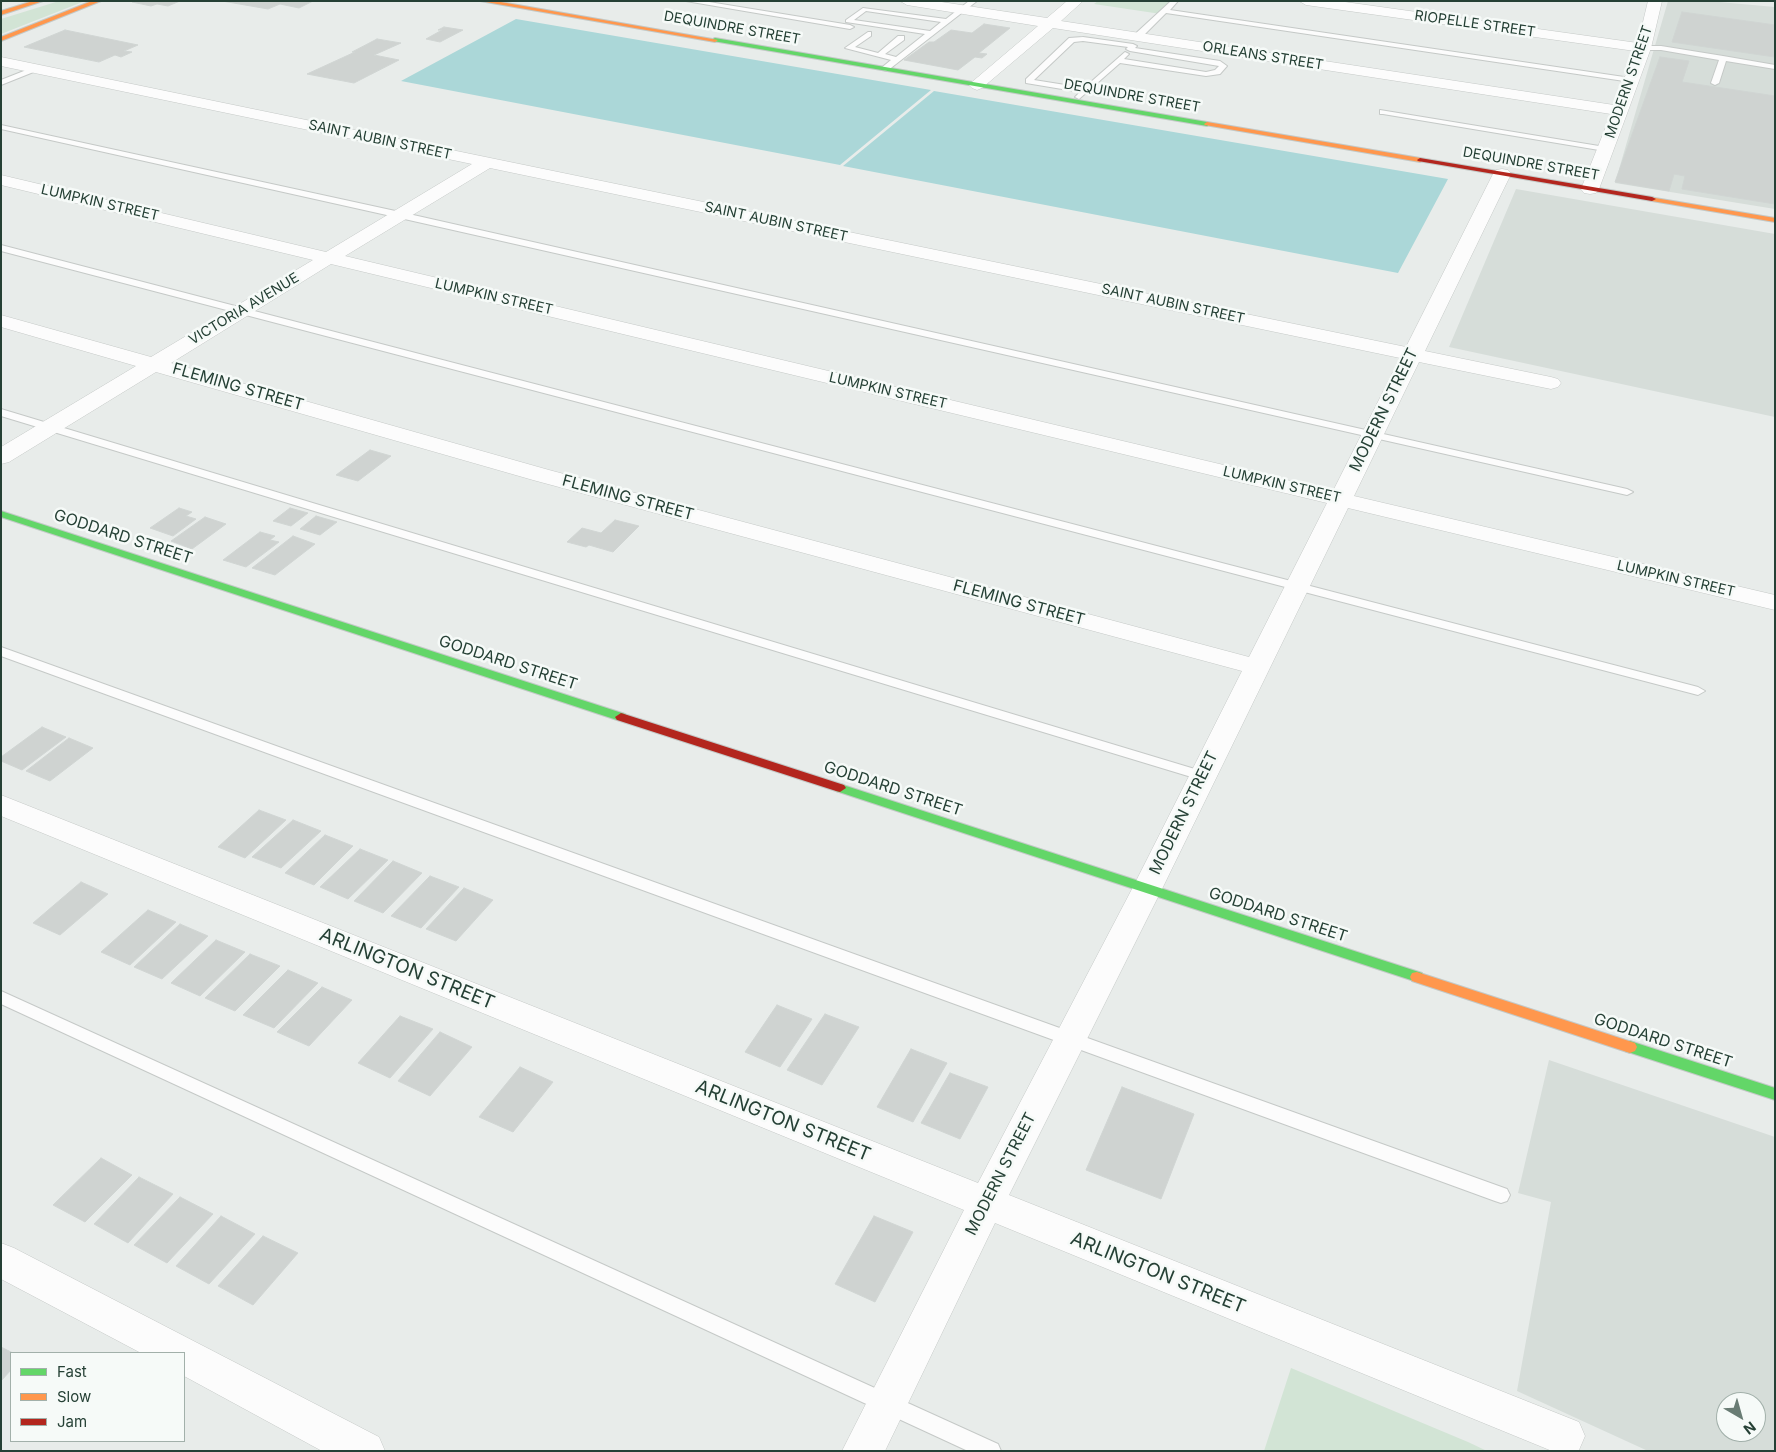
<!DOCTYPE html>
<html>
<head>
<meta charset="utf-8">
<style>
  body { margin:0 }
  #map { position:relative; width:1776px; height:1452px; overflow:hidden; background:#e8ecea; font-family:Inter,sans-serif }
  canvas { display:block }
  .frame { position:absolute; inset:0; border:2px solid #254035; pointer-events:none }
  .legend { position:absolute; left:10px; top:1352px; width:175px; height:90px; box-sizing:border-box; background:#f6faf8; border:1px solid #a2b0aa; margin:0; padding:6px 9px; list-style:none; font-size:15px; color:#254035 }
  .legend li { display:flex; align-items:center; gap:10px; height:25px }
  .legend b { width:25px; border:1px solid #a2b0aa }
  .north { position:absolute; left:1716px; top:1392px; width:50px; height:50px; box-sizing:border-box; background:#f6faf8; border:1px solid #a2b0aa; border-radius:50%; rotate:142deg; font-size:14px; font-weight:700; line-height:20px; text-align:center; color:#254035 }
  .north::after { content:''; display:block; margin:auto; width:18px; height:22px; background:#697c74; clip-path:polygon(50% 0,100% 100%,50% 72%,0 100%) }
</style>
</head>
<body>
<div id="map">
<canvas width="1776" height="1452"></canvas>
<div class="frame"></div>
<ul class="legend">
<li><b style="height:6px;background:#63d668"></b>Fast</li>
<li><b style="height:6px;background:#ff974d"></b>Slow</li>
<li><b style="height:6px;background:#b3261e"></b>Jam</li>
</ul>
<div class="north">N</div>
</div>
<script>
const ctx = document.querySelector('canvas').getContext('2d');
ctx.lineJoin = 'round';
function paint(path, color) { ctx.fillStyle = color; ctx.fill(path, 'evenodd'); }
const shape = rows => new Path2D(rows.map(r => 'M' + r).join(''));
function trace(path, color, width, dash) { ctx.strokeStyle = color; ctx.lineWidth = width; ctx.lineCap = dash ? 'butt' : 'round'; ctx.setLineDash(dash || []); ctx.stroke(path); }
function write(font, color, halo, rows, align = 'center') {
  ctx.font = font + ' Inter,sans-serif'; ctx.lineWidth = 5; ctx.setLineDash([]); ctx.textBaseline = 'middle'; ctx.strokeStyle = halo; ctx.fillStyle = color; for (const [text, x, y, turn = 0] of rows) {
    ctx.save(); ctx.translate(x, y); ctx.rotate((+turn || 0) * Math.PI / 180); ctx.textAlign = isNaN(turn) ? turn : align; if (halo) ctx.strokeText(text, 0, 0); ctx.fillText(text, 0, 0); ctx.restore();
  }
}
paint(shape([
  [1668,1,1708,1,1775,7,1775,209,1615,183],
  [1516,189,1775,234,1775,417,1449,347],
  [1549,1060,1775,1137,1775,1451,1648,1451,1517,1391,1551,1202,1518,1193],
  [1726,1402,1756,1402,1756,1432,1726,1432]
]), '#d6ddd9');
paint(shape([
  [59,1,85,1,1,34,1,19],
  [1098,1,1174,1,1161,14,1094,4],
  [1291,1368,1468,1442,1487,1451,1264,1451]
]), '#d2e4d5');
paint(shape([
  [516,19,931,90,840,165,401,81],
  [934,91,1448,179,1398,273,843,166]
]), '#abd7d8');
const building = shape([
  [134,1,180,1,168,6,157,4,151,6,132,2,134,1],
  [222,1,313,1,299,8,280,4,268,9,222,1],
  [1682,12,1775,25,1775,57,1672,42,1682,12],
  [984,24,1010,28,979,53,987,54,982,58,975,57,958,70,904,60,929,42,934,42,951,30,972,33,984,24],
  [444,27,463,30,440,42,426,39,442,30,438,30,444,27],
  [65,30,138,45,124,51,132,52,121,57,115,55,99,62,24,47,65,30],
  [377,39,401,43,374,55,399,60,354,83,307,74,355,52,352,52,377,39],
  [1660,57,1689,61,1682,82,1775,96,1775,204,1682,189,1685,176,1674,174,1669,191,1615,182,1660,57],
  [370,450,391,456,358,481,336,475,370,450],
  [179,508,192,512,186,516,196,519,173,536,150,528,179,508],
  [290,508,308,513,291,526,273,521,290,508],
  [316,516,337,522,320,535,300,529,316,516],
  [205,517,226,524,192,549,171,541,205,517],
  [615,520,639,526,613,552,589,545,586,547,567,542,582,528,601,533,615,520],
  [260,532,275,536,270,540,279,542,246,567,223,560,260,532],
  [293,536,315,544,275,575,252,568,293,536],
  [42,727,66,737,22,770,1,761,1,757,42,727],
  [69,738,93,748,50,781,26,771,69,738],
  [259,810,286,820,245,858,218,847,259,810],
  [293,820,321,831,281,868,252,857,293,820],
  [325,835,353,846,314,885,285,873,325,835],
  [360,849,388,860,348,899,320,887,360,849],
  [393,861,422,873,383,913,354,901,393,861],
  [430,876,459,887,421,928,391,916,430,876],
  [81,882,108,894,60,935,33,923,81,882],
  [464,888,493,900,456,941,426,929,464,888],
  [148,910,176,922,130,965,101,952,148,910],
  [180,924,208,936,162,979,134,967,180,924],
  [216,940,245,952,200,996,171,983,216,940],
  [250,954,280,966,235,1011,205,998,250,954],
  [288,970,318,983,274,1028,243,1015,288,970],
  [322,987,352,1000,309,1046,277,1032,322,987],
  [777,1005,812,1019,780,1067,745,1052,777,1005],
  [825,1014,859,1027,822,1085,787,1070,825,1014],
  [400,1016,433,1029,390,1078,358,1063,400,1016],
  [440,1032,472,1047,430,1096,398,1081,440,1032],
  [911,1049,947,1063,913,1122,877,1107,911,1049],
  [520,1067,553,1082,513,1132,479,1117,520,1067],
  [950,1073,988,1087,960,1139,921,1123,950,1073],
  [1122,1087,1194,1114,1161,1199,1086,1170,1122,1087],
  [101,1158,132,1175,85,1222,53,1205,101,1158],
  [139,1177,173,1194,128,1243,94,1224,139,1177],
  [180,1197,213,1214,167,1263,134,1245,180,1197],
  [221,1216,255,1234,209,1284,176,1266,221,1216],
  [874,1216,913,1232,875,1302,835,1284,874,1216],
  [263,1236,298,1253,253,1305,218,1286,263,1236],
  [1,1347,13,1353,11,1370,1,1381,1,1347]
]);
paint(building, '#cfd3d1');
trace(building, '#d0d5d3', 1);
const lane = shape([
  [686,1,703,1,850,25,854,27,850,29,686,1],
  [969,1,977,1,887,71,880,69,891,60,845,48,868,32,871,32,871,36,855,47,878,53,898,36,904,36,904,40,885,54,896,57,925,34,846,22,846,20,863,8,946,19,969,1],
  [866,11,941,22,930,31,854,20,866,11],
  [1171,1,1178,1,1170,10,1631,78,1635,80,1631,82,1166,13,1140,39,1134,39,1134,35,1171,1],
  [1083,37,1133,44,1137,46,1135,48,1220,61,1227,66,1220,74,1206,76,1120,63,1079,99,1075,97,1080,92,1026,83,1026,79,1069,38,1083,37],
  [1083,41,1128,47,1126,49,1130,51,1219,66,1215,70,1206,72,1124,59,1129,54,1125,52,1084,88,1034,80,1074,42,1083,41],
  [1641,46,1661,46,1723,56,1775,65,1775,69,1726,61,1719,83,1715,85,1711,83,1719,60,1661,50,1641,50,1641,46],
  [34,67,41,69,1,85,1,80,34,67],
  [1380,110,1605,147,1609,149,1605,151,1383,114,1380,114,1380,110],
  [1,125,400,212,1627,489,1633,492,1627,495,400,218,1,129,1,125],
  [1,245,1698,687,1705,691,1698,695,1,251,1,245],
  [1,409,1208,773,1210,776,1208,779,1203,781,1198,779,1,416,1,409],
  [1,647,1507,1189,1510,1195,1507,1201,1501,1203,1495,1201,1,656,1,647],
  [1,991,998,1444,1001,1451,968,1451,1,1004,1,991]
]);
const street = shape([
  [900,1,935,1,1047,18,1067,1,1083,1,1061,21,1614,105,1635,51,1306,5,1299,1,1338,1,1638,43,1648,1,1662,1,1651,48,1628,111,1599,189,1596,193,1590,194,1584,193,1581,189,1611,114,1053,28,982,88,977,90,972,88,969,85,972,82,1038,26,907,5,900,1],
  [1,57,1406,347,1493,174,1496,170,1502,169,1508,170,1511,174,1425,351,1551,377,1558,379,1561,383,1558,387,1551,389,1419,362,1354,496,1775,595,1775,610,1348,508,1162,889,1009,1195,1579,1422,1585,1436,1579,1450,1552,1451,995,1223,885,1451,842,1451,964,1210,1,816,1,795,978,1183,1132,889,1242,671,533,480,156,372,9,462,1,464,1,447,136,366,1,327,1,315,151,357,313,260,1,185,1,175,326,252,472,164,1,66,1,57],
  [490,168,1400,358,1333,491,345,256,490,168],
  [331,264,1327,503,1249,657,549,470,171,363,331,264],
  [1,1243,14,1248,379,1437,385,1451,322,1451,184,1376,184,1353,141,1353,1,1279,1,1243]
]);
const fast = shape([
  [715,38,1207,122,1210,124,1207,126,713,41,713,39,715,38],
  [1,511,625,714,627,717,625,720,617,720,1,517,1,511],
  [840,784,1422,973,1424,977,1422,981,1417,982,836,791,834,788,836,785,840,784],
  [1630,1041,1775,1088,1775,1100,1625,1051,1623,1047,1625,1043,1630,1041]
]);
const slow = shape([
  [33,1,43,1,1,15,1,11,33,1],
  [92,1,101,1,1,41,1,37,92,1],
  [480,1,495,1,718,40,715,42,480,1],
  [1207,122,1420,158,1423,160,1420,162,1205,125,1204,124,1207,122],
  [1649,197,1775,218,1775,222,1652,201,1648,199,1649,197],
  [1417,972,1635,1043,1637,1047,1635,1051,1630,1053,1412,981,1410,977,1412,973,1417,972]
]);
const jam = shape([
  [1420,158,1652,197,1656,199,1652,201,1418,161,1417,160,1420,158],
  [621,713,844,785,846,788,840,792,836,791,617,720,615,717,621,713]
]);
trace(lane, '#c5c9c7', 2);
trace(street, '#c5c9c7', 1);
trace(fast, '#c3c9c7', 2);
trace(slow, '#c3c9c7', 2);
trace(jam, '#c3c9c7', 2);
paint(lane, '#fcfcfc');
paint(street, '#fcfcfc');
paint(fast, '#63d668');
paint(slow, '#ff974d');
paint(jam, '#b3261e');
write('14px', '#254035', '#f6faf8', [
  ["RIOPELLE STREET",1475,24,8],
  ["DEQUINDRE STREET",732,28,10],
  ["ORLEANS STREET",1263,56,9],
  ["MODERN STREET",1629,82,-71],
  ["DEQUINDRE STREET",1132,96,10],
  ["SAINT AUBIN STREET",380,140,12],
  ["DEQUINDRE STREET",1531,164,10],
  ["LUMPKIN STREET",100,203,13],
  ["SAINT AUBIN STREET",776,222,12],
  ["LUMPKIN STREET",494,297,13],
  ["SAINT AUBIN STREET",1173,304,12],
  ["VICTORIA AVENUE",244,309,-31],
  ["LUMPKIN STREET",888,391,13],
  ["LUMPKIN STREET",1282,485,13],
  ["LUMPKIN STREET",1676,579,13]
]);
write('16px', '#254035', '#f6faf8', [
  ["FLEMING STREET",238,387,16],
  ["MODERN STREET",1384,410,-64],
  ["FLEMING STREET",628,498,15],
  ["GODDARD STREET",123,537,18],
  ["FLEMING STREET",1019,603,15],
  ["GODDARD STREET",508,663,18],
  ["GODDARD STREET",893,789,18],
  ["MODERN STREET",1184,813,-64],
  ["GODDARD STREET",1278,915,18],
  ["GODDARD STREET",1663,1041,18],
  ["MODERN STREET",1001,1174,-63]
]);
write('19px', '#254035', '#f6faf8', [
  ["ARLINGTON STREET",407,969,22],
  ["ARLINGTON STREET",783,1121,22],
  ["ARLINGTON STREET",1158,1273,22]
]);
</script>
</body>
</html>
